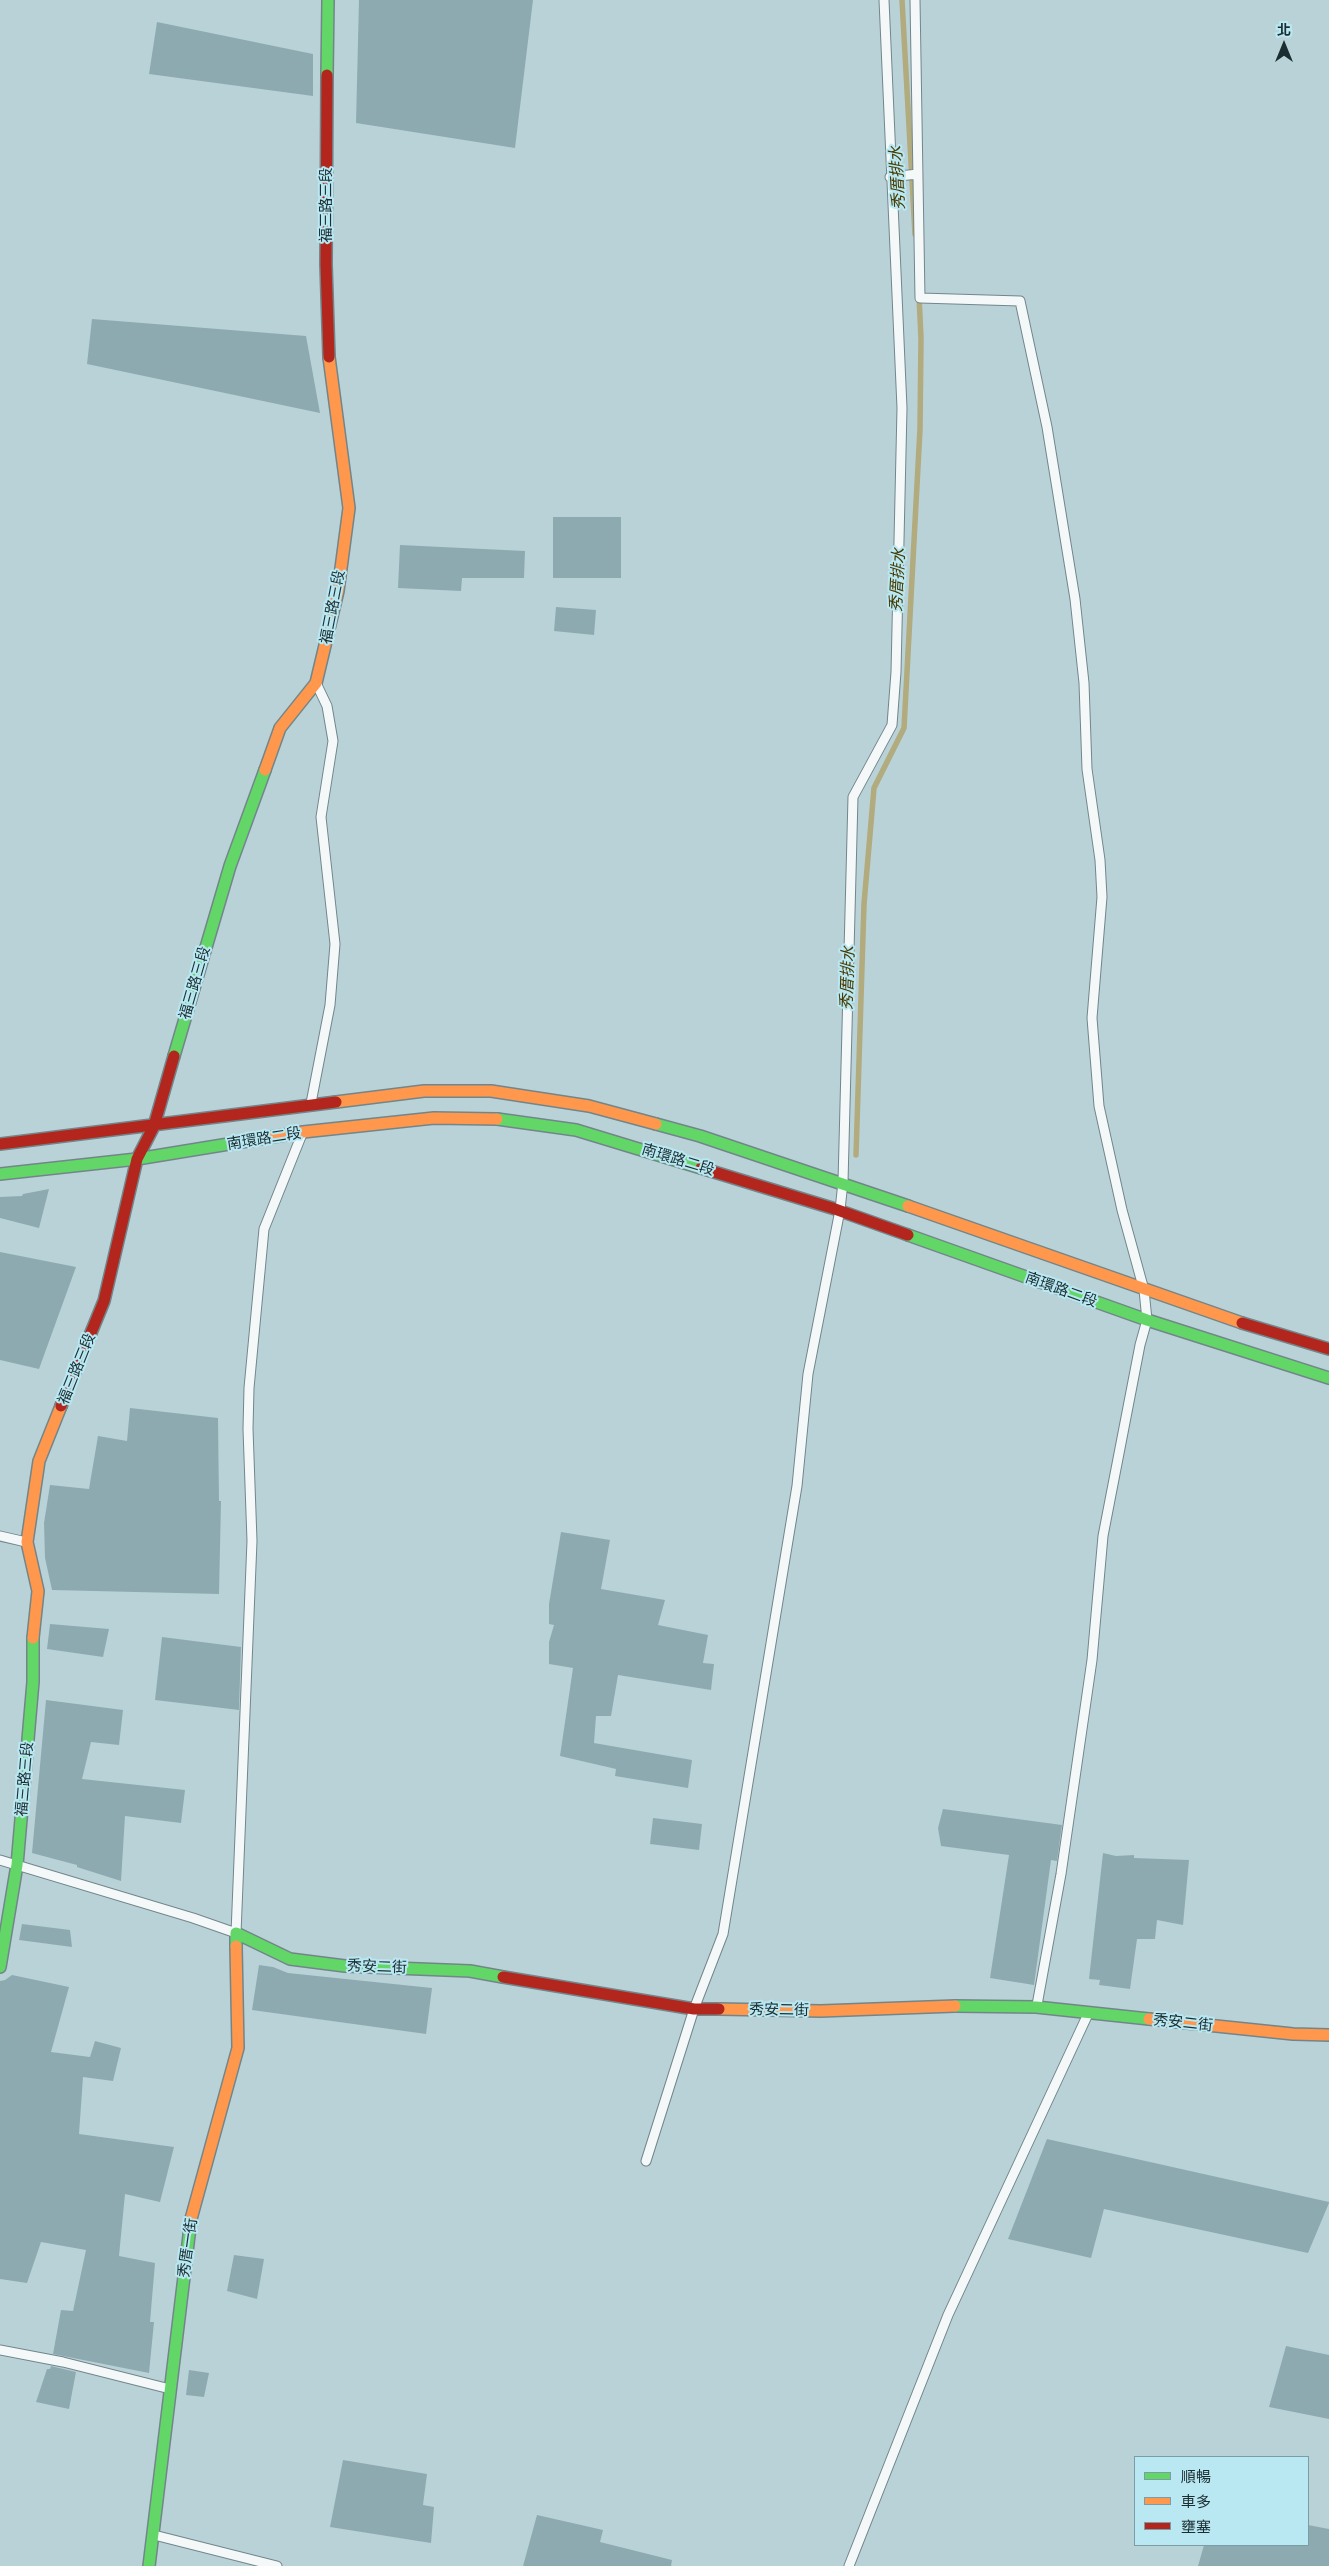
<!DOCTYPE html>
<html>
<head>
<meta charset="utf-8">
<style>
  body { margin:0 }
  #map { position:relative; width:1329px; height:2566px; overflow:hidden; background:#b9d2d8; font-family:Cabin,"Noto Sans TC",sans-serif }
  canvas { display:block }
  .legend { position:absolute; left:1134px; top:2456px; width:175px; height:90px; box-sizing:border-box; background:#b9e8f2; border:1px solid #7a9ea5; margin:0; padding:6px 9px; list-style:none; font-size:15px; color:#1b2e32 }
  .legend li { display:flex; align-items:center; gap:10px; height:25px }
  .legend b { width:25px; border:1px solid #7a9ea5 }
  .north { position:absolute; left:1259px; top:20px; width:50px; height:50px; -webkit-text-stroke:4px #b9e8f2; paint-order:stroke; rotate:0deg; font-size:14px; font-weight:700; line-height:20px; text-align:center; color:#1b2e32 }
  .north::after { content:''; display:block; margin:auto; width:18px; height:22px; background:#1b2e32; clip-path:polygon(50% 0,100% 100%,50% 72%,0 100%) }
</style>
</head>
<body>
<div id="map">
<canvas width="1329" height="2566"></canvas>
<ul class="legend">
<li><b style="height:6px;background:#63d668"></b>順暢</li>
<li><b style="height:6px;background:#ff974d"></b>車多</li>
<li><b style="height:6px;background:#b3261e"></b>壅塞</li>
</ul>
<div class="north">北</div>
</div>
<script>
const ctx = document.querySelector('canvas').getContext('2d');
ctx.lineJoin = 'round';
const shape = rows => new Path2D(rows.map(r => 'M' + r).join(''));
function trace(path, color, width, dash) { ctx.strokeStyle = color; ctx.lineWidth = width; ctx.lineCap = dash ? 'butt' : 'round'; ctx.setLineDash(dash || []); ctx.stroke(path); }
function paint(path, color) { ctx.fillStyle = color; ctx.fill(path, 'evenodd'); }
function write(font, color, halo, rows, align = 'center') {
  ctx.font = font + ' Cabin,"Noto Sans TC",sans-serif'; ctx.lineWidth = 4; ctx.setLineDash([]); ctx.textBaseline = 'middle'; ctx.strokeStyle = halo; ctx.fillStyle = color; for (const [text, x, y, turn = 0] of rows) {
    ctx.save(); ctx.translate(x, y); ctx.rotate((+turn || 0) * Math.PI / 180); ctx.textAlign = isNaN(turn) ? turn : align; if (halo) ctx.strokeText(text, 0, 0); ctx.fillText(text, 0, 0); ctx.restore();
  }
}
trace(shape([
  [902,0,915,234],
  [856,1155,864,904,874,788,904,728,920,429,921,338,919,296]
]), '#b1ab7e', 5.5);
paint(shape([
  [359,0,533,0,515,148,356,123],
  [157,22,313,54,313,96,149,74],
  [92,319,306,336,320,413,87,364],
  [553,517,621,517,621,578,553,578],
  [400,545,525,551,524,578,462,578,461,591,398,588],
  [556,607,596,610,594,635,554,631],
  [49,1189,39,1228,0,1218,0,1197,22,1196,23,1194],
  [0,1252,76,1267,39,1369,0,1360],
  [130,1408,218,1418,219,1501,221,1501,219,1594,52,1590,45,1558,44,1523,50,1485,89,1489,98,1436,127,1441],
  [561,1532,610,1540,601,1589,665,1600,658,1625,708,1635,703,1663,714,1664,711,1690,618,1675,611,1716,596,1716,594,1743,692,1760,688,1788,615,1776,616,1769,560,1756,573,1668,549,1664,549,1642,554,1625,549,1624,549,1604],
  [50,1624,109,1629,103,1657,47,1649],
  [162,1637,241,1647,239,1710,155,1700],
  [46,1700,123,1710,119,1745,91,1742,82,1779,185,1790,181,1823,125,1816,121,1881,77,1867,77,1865,32,1853],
  [943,1809,1062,1825,1057,1861,1051,1860,1034,1985,990,1978,1009,1855,941,1846,938,1828],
  [653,1818,702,1824,699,1850,650,1844],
  [1103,1853,1116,1856,1134,1855,1134,1858,1189,1860,1183,1925,1157,1920,1155,1939,1137,1939,1130,1989,1099,1985,1100,1980,1089,1979],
  [22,1924,70,1930,72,1947,19,1940],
  [259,1965,273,1967,288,1973,432,1988,426,2034,252,2010],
  [12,1975,69,1987,51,2052,90,2057,95,2041,121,2048,113,2081,83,2077,79,2134,174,2147,160,2202,125,2194,119,2256,155,2263,150,2322,154,2322,149,2373,53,2354,61,2310,73,2311,86,2250,41,2242,27,2283,0,2279,0,1981,5,1980],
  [1047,2139,1329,2202,1329,2203,1308,2253,1104,2209,1091,2258,1008,2239],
  [234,2255,264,2259,257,2299,227,2291],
  [1286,2346,1329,2355,1329,2419,1269,2407],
  [51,2366,76,2372,69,2409,36,2402,47,2369,50,2369],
  [189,2370,209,2373,204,2397,186,2395],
  [343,2460,427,2474,423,2505,434,2507,431,2543,330,2527],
  [537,2515,603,2530,600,2542,672,2560,671,2566,523,2566],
  [1308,2525,1329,2529,1329,2566,1198,2566,1204,2545,1308,2545]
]), '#8eaab1');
const lane = shape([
  [915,0,920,298,1020,301,1047,427,1075,599,1084,683,1087,769,1100,860,1102,897,1092,1018,1099,1106,1122,1210,1144,1290,1147,1320,1140,1345,1103,1536,1092,1660,1061,1874,1037,2005],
  [890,177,918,174],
  [311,1103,330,1005,335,944,321,817,333,741,327,706,317,685],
  [0,1536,26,1542],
  [0,1860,193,1918,236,1933,252,1541,248,1429,249,1388,264,1229,302,1134],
  [646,2161,694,2009,723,1934,797,1486,808,1374,840,1210,843,1182,853,797,892,725,896,672,902,408,884,0],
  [0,2350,63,2362,170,2389],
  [154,2535,277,2566],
  [849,2566,948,2315,1088,2014]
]);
const fast = shape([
  [327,75,328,0],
  [174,1056,230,866,265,770],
  [497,1119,576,1130,701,1168],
  [656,1124,700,1136,908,1206],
  [0,1174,137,1159,241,1142],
  [908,1235,1147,1320,1329,1378],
  [236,1946,236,1933,290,1959,345,1966,470,1971,503,1977],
  [0,1967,17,1865,33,1682,33,1638],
  [955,2006,1036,2007,1149,2019],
  [149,2566,191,2219]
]);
const slow = shape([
  [265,770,280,728,316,683,338,591,349,508,329,357],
  [336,1102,424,1091,491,1091,589,1106,656,1124],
  [241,1142,303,1132,434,1118,497,1119],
  [908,1206,1242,1323],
  [33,1638,38,1591,27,1542,39,1461,61,1406],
  [719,2009,821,2011,955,2006],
  [1149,2019,1293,2034,1329,2035],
  [191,2219,238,2048,236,1946]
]);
const jam = shape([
  [327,75,326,264,329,357],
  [0,1144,336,1102],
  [701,1168,832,1208,908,1235],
  [1242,1323,1329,1349],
  [61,1406,104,1301,137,1159,154,1126,174,1056],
  [503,1977,694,2009,719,2009]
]);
trace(lane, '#72868a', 11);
trace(fast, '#72868a', 14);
trace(slow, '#72868a', 14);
trace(jam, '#72868a', 14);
trace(lane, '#f4f8f9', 9);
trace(fast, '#63d668', 11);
trace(slow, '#ff974d', 11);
trace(jam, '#b3261e', 11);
write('15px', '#1b2e32', '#b9e8f2', [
  ["福三路三段",327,205,-90],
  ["福三路三段",333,607,-79],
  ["福三路三段",195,983,-74],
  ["南環路二段",264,1139,-9],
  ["南環路二段",678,1160,17],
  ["南環路二段",1061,1290,20],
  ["福三路三段",77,1369,-68],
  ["福三路三段",25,1779,-85],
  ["秀安二街",377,1967,2],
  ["秀安二街",779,2010,1],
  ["秀安二街",1183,2023,6],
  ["秀厝一街",188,2248,-82]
]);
write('italic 16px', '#473900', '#b9e8f2', [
  ["秀厝排水",898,178,-93],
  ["秀厝排水",898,580,-87],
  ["秀厝排水",848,978,-88]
]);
</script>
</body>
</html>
